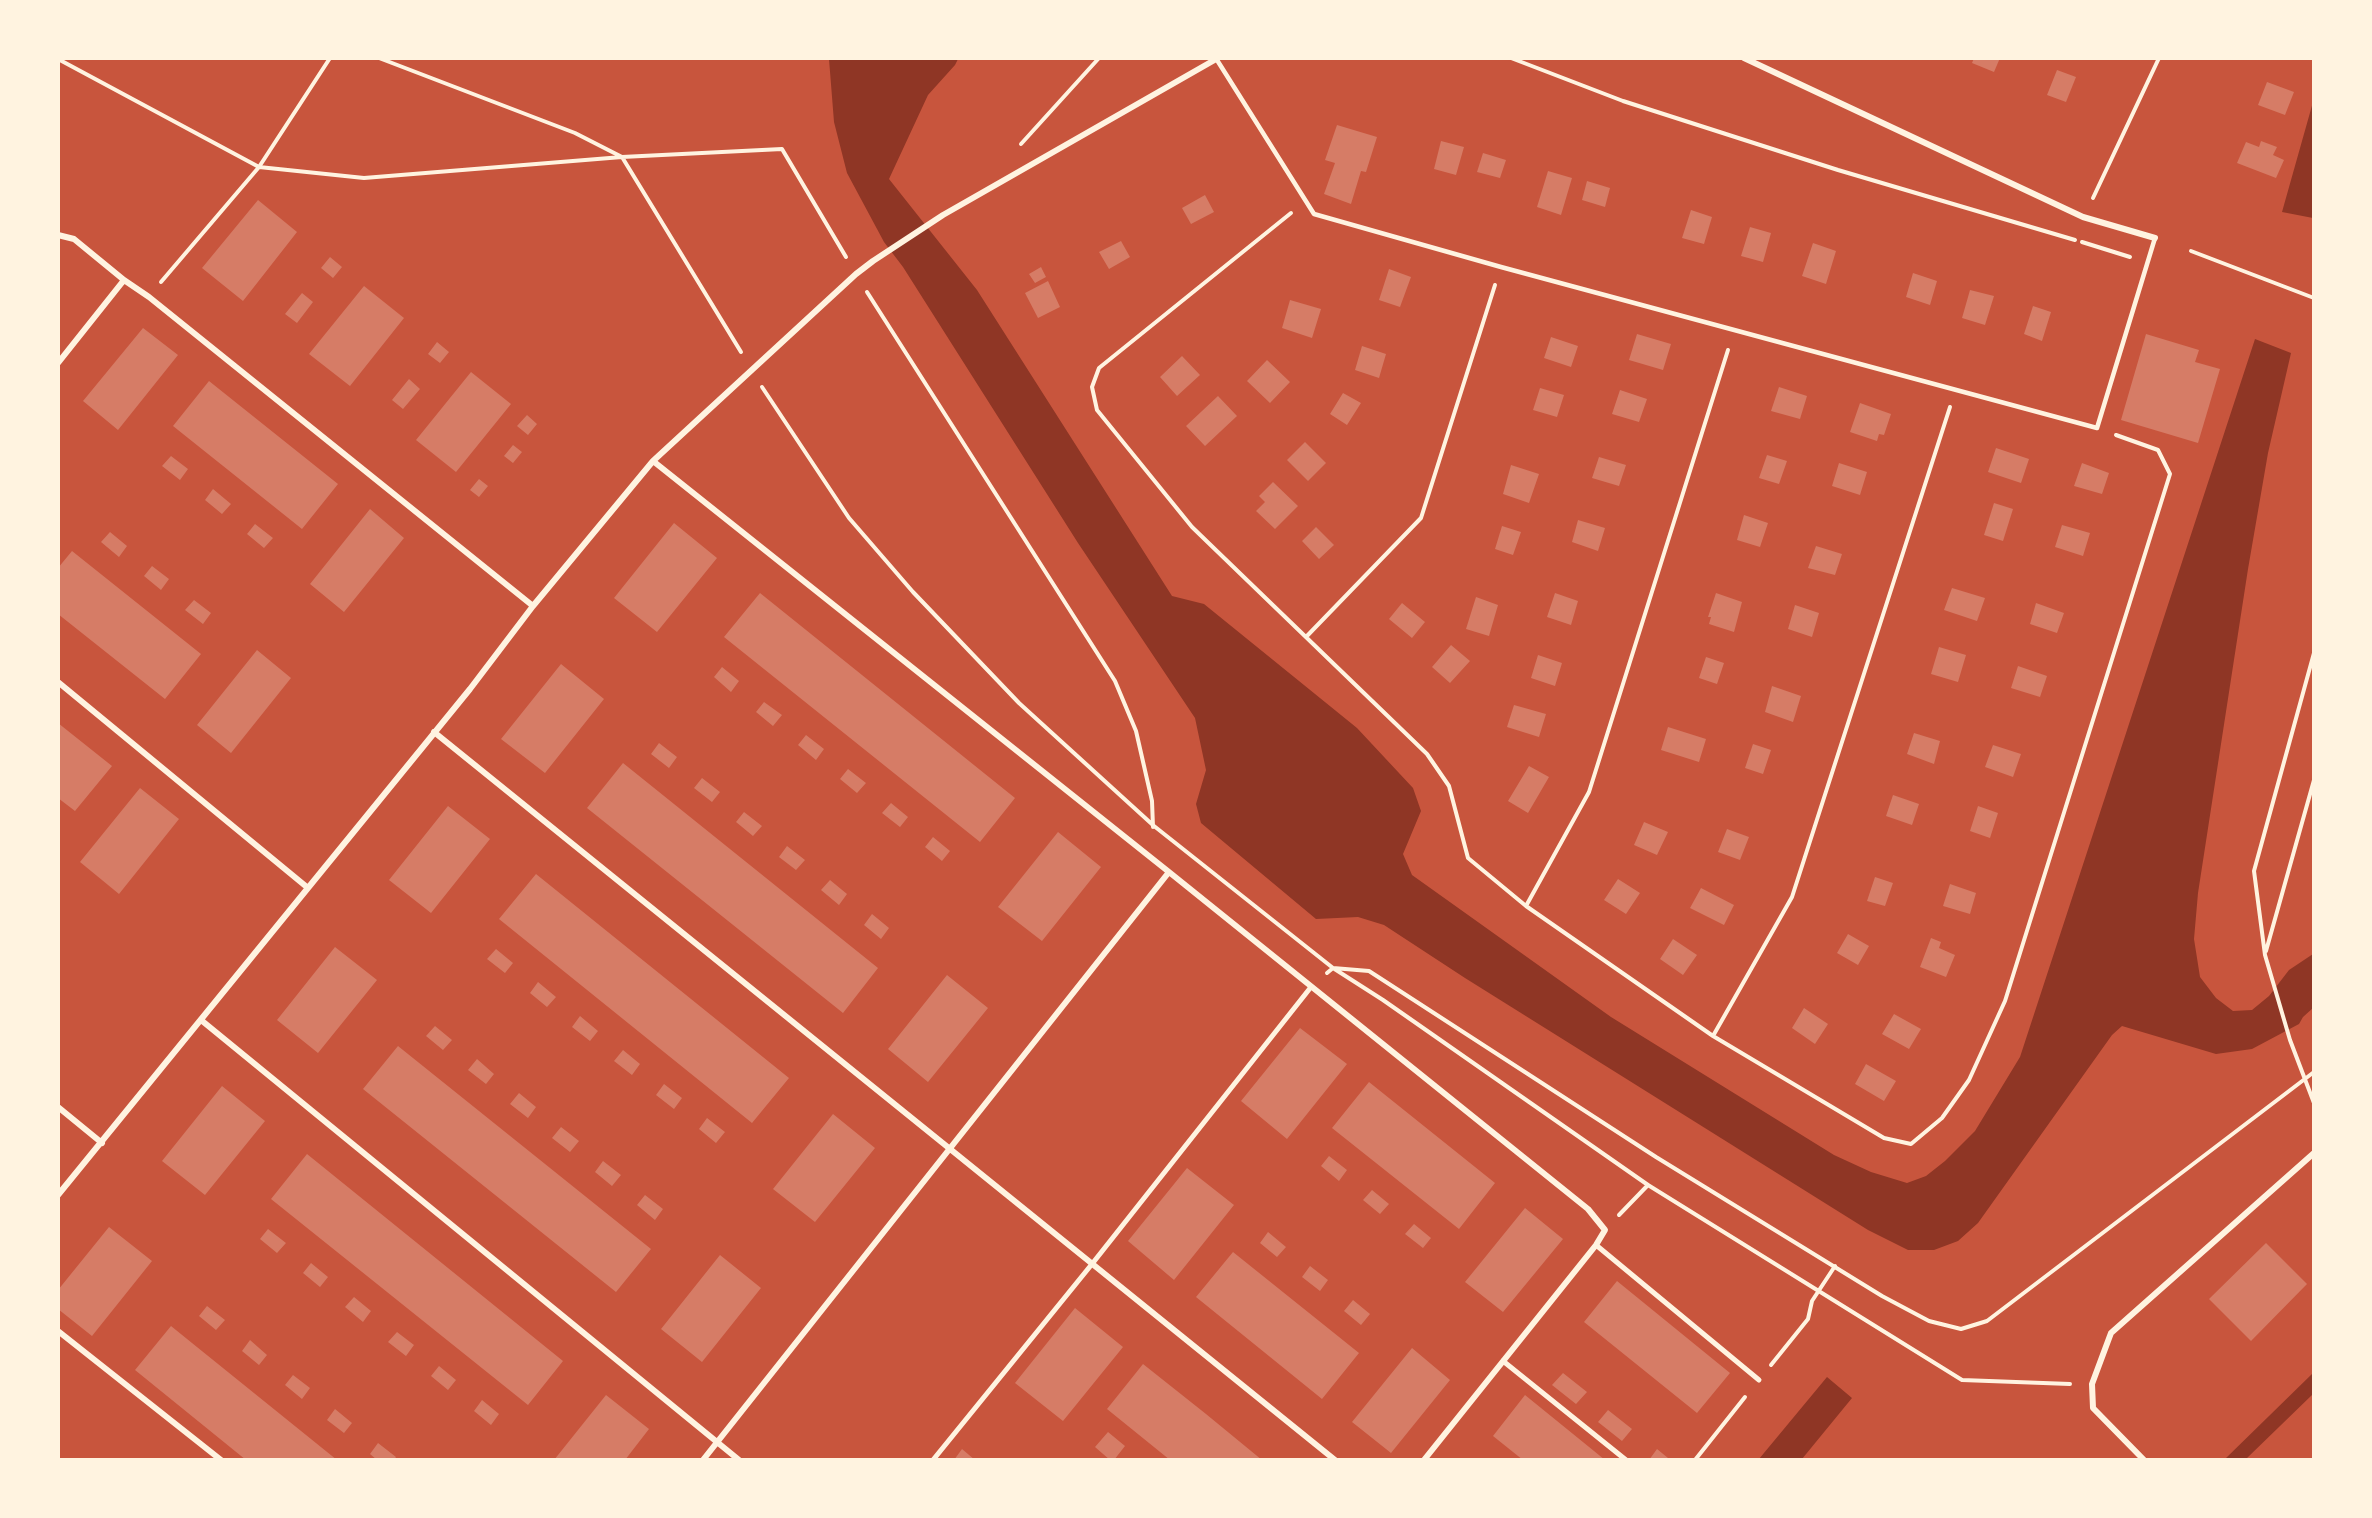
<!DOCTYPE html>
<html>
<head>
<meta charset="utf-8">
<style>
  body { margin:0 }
  #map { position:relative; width:2372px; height:1518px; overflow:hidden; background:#c8553d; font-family:"Noto Sans",sans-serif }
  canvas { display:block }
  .frame { position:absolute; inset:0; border:60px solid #fff3e0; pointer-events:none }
</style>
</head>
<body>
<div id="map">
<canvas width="2372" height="1518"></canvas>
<div class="frame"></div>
</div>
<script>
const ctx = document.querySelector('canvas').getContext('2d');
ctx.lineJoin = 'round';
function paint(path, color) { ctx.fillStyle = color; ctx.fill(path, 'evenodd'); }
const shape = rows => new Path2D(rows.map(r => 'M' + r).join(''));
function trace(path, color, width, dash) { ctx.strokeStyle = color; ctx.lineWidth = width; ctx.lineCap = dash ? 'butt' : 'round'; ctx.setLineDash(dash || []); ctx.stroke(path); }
paint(shape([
  [829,59,958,59,955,65,928,95,889,179,977,290,1172,596,1204,604,1357,728,1413,788,1421,811,1403,854,1412,875,1611,1017,1834,1155,1871,1172,1907,1183,1926,1176,1945,1161,1975,1131,2020,1057,2255,339,2291,353,2268,453,2248,569,2198,893,2194,939,2200,977,2216,998,2233,1011,2252,1010,2269,996,2289,970,2313,954,2313,1008,2303,1017,2299,1024,2252,1049,2216,1054,2122,1026,2112,1035,1978,1223,1958,1241,1934,1250,1908,1250,1868,1230,1465,978,1384,925,1358,917,1316,919,1201,823,1196,804,1206,770,1195,718,1078,543,903,267,884,242,847,173,834,122],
  [2313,102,2314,218,2313,218,2282,212],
  [2313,1373,2313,1394,2246,1459,2225,1459],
  [1827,1377,1852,1398,1802,1459,1759,1459]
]), '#8f3625');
paint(shape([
  [1974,58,2000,58,1994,72,1972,63],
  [2057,70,2076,77,2066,102,2047,95],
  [2267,82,2294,92,2285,115,2258,105],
  [1337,125,1377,137,1366,172,1361,171,1351,204,1324,194,1335,163,1325,160],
  [1441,141,1464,147,1456,175,1434,169],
  [2261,141,2277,147,2273,155,2284,160,2276,178,2237,163,2246,142,2259,147],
  [1483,153,1506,160,1500,178,1477,172],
  [1548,171,1572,178,1561,215,1537,207],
  [1587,181,1610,188,1605,207,1582,200],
  [1205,195,1214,212,1191,224,1182,208],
  [258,200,297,232,243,301,202,268],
  [1691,210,1712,217,1704,244,1682,238],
  [1750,227,1771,233,1763,262,1741,256],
  [1121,241,1130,257,1109,269,1099,252],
  [1813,243,1836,251,1826,284,1802,276],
  [330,257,342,267,333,278,321,268],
  [1041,267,1046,277,1035,283,1029,274],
  [1389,269,1411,277,1400,307,1379,300],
  [1913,273,1937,281,1930,305,1906,297],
  [1048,281,1060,307,1038,318,1025,293],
  [364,286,404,318,350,386,309,354],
  [1970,290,1994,296,1985,325,1962,318],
  [302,293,313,302,297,323,285,314],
  [1290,300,1321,309,1312,338,1282,328],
  [2033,306,2051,312,2042,341,2024,334],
  [143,328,178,355,118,430,83,401],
  [1637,334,1671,344,1663,370,1629,360],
  [2146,334,2199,350,2195,362,2220,369,2198,443,2121,420],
  [1551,337,1578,346,1571,367,1544,358],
  [437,342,449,352,440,363,428,354],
  [1362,346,1386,354,1379,378,1355,370],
  [1182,356,1200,375,1177,396,1160,377],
  [1267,360,1290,382,1270,403,1247,381],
  [471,372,511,404,456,472,416,440],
  [409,379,420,389,403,409,392,400],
  [209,381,338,484,302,529,173,426],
  [1779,387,1807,396,1800,419,1771,411],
  [1540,388,1564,395,1557,417,1533,410],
  [1620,390,1647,399,1639,422,1612,414],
  [1343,393,1361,403,1347,425,1330,414],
  [1218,396,1237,416,1205,446,1186,426],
  [1860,403,1891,414,1884,435,1879,434,1877,441,1850,432],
  [527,415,537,424,528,435,517,426],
  [1305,442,1326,463,1308,481,1287,460],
  [513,445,522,452,513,463,504,456],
  [1996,448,2029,459,2021,483,1988,472],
  [1767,455,1787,461,1779,484,1759,478],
  [171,456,188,469,180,480,162,466],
  [1599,457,1626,465,1619,486,1592,478],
  [1839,463,1867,472,1860,495,1832,486],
  [2082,463,2109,473,2102,494,2074,486],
  [1511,465,1539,474,1529,503,1503,494],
  [479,479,488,486,479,497,470,490],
  [1273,482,1298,506,1275,529,1256,511,1265,502,1259,496],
  [213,489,231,504,222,514,205,500],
  [1994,503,2013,509,2003,541,1984,535],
  [370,509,404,538,344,612,310,584],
  [1744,515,1768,523,1760,547,1737,540],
  [1578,520,1605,528,1598,551,1572,542],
  [674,523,717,558,657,632,614,598],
  [255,524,273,538,264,548,247,534],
  [2062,525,2090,533,2083,556,2055,547],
  [1502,526,1521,532,1513,555,1495,549],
  [1316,527,1334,545,1319,559,1302,541],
  [110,532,127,546,119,557,101,542],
  [1816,546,1842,554,1835,575,1808,568],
  [72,551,201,654,165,699,58,614,58,568],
  [152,566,169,579,161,590,144,576],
  [1952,588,1985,598,1977,621,1944,610],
  [760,593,1015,798,980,842,724,637],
  [1555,593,1578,601,1571,625,1547,617],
  [1716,593,1742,602,1734,632,1709,624,1711,617,1708,617],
  [1476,597,1498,605,1489,636,1466,629],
  [194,600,211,613,203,624,185,610],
  [1402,603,1425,622,1412,638,1389,619],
  [2036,603,2064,613,2057,633,2030,624],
  [1795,605,1819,613,1812,637,1788,629],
  [1451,645,1470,661,1450,683,1432,667],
  [1939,647,1966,655,1958,682,1931,674],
  [257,650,291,678,231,753,197,725],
  [1538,655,1562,663,1555,686,1531,678],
  [1706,657,1724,663,1717,684,1699,678],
  [561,664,604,699,545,773,501,739],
  [2018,666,2047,676,2040,697,2011,688],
  [722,667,739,681,731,692,714,677],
  [1772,686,1801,696,1793,722,1765,712],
  [764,702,782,715,773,726,756,712],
  [1514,705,1546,714,1539,737,1507,727],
  [58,723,112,766,75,811,58,798],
  [1668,727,1706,739,1699,762,1661,750],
  [1914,733,1940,741,1934,764,1907,754],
  [806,735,824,749,816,760,798,745],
  [659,743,677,757,669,768,651,754],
  [1753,744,1771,750,1763,774,1745,768],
  [1993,745,2021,754,2013,777,1985,767],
  [623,763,878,968,843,1013,587,808],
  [1529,766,1549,777,1528,813,1508,801],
  [848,769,866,783,857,793,840,779],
  [702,778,720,792,712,802,694,788],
  [140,788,179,819,119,894,80,862],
  [1893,795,1919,804,1912,825,1886,816],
  [891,803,908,817,900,827,882,813],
  [448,806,490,839,431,913,389,880],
  [1978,806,1998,813,1990,838,1970,831],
  [744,812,762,826,753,836,736,822],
  [1644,822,1668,832,1657,855,1634,845],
  [1727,829,1749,837,1740,860,1718,852],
  [1058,832,1101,867,1042,941,998,907],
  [933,837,950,851,942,861,925,847],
  [787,846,805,860,796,870,779,857],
  [536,874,789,1078,752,1123,499,919],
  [1875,877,1893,883,1885,906,1867,901],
  [1618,879,1640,893,1626,914,1604,900],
  [830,880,847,894,839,905,821,890],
  [1950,884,1976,893,1970,914,1943,906],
  [1701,888,1734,905,1724,925,1690,908],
  [872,914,889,928,881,939,864,925],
  [1848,934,1869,946,1858,965,1837,953],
  [1931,938,1941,942,1939,948,1955,955,1946,977,1920,967],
  [1673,939,1697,955,1683,975,1660,959],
  [335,947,377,980,318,1053,277,1020],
  [496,949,513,963,505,973,487,959],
  [947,975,988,1008,928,1082,888,1049],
  [538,982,556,997,547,1007,530,993],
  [1804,1008,1828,1024,1815,1044,1792,1028],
  [1894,1014,1921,1029,1909,1049,1882,1034],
  [580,1016,598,1031,590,1041,572,1027],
  [435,1026,452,1040,443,1050,426,1036],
  [1300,1028,1347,1064,1287,1139,1241,1101],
  [398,1046,651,1249,616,1292,363,1089],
  [623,1050,640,1064,632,1075,614,1061],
  [477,1059,494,1074,486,1084,468,1070],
  [1866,1064,1896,1081,1884,1101,1855,1084],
  [1369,1082,1495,1183,1459,1229,1332,1128],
  [664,1084,682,1098,674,1109,656,1095],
  [222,1086,265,1121,205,1195,162,1161],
  [519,1093,536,1107,528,1118,510,1104],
  [833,1114,875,1148,815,1222,773,1189],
  [707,1118,725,1132,716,1143,699,1129],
  [561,1127,579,1141,570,1152,552,1138],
  [307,1154,563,1361,528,1405,271,1199],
  [1329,1156,1347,1170,1339,1181,1321,1166],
  [603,1161,621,1175,612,1186,595,1172],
  [1187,1168,1234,1205,1174,1280,1128,1241],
  [1372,1190,1389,1204,1380,1214,1363,1200],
  [645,1195,663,1209,655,1220,637,1205],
  [1525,1208,1563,1239,1503,1312,1465,1282],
  [1414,1224,1431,1238,1423,1248,1405,1234],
  [109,1227,152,1261,92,1336,58,1309,58,1290],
  [268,1229,286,1243,277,1253,260,1239],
  [1268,1232,1286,1247,1277,1257,1260,1243],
  [2266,1243,2307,1284,2251,1341,2209,1299],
  [1233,1252,1359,1353,1322,1399,1196,1297],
  [720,1255,761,1288,702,1362,661,1329],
  [311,1263,328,1277,320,1287,303,1273],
  [1310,1266,1328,1280,1320,1291,1302,1277],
  [1617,1281,1730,1373,1697,1413,1584,1322],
  [354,1297,371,1311,363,1322,345,1307],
  [1353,1300,1370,1314,1361,1325,1344,1311],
  [207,1306,225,1320,216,1330,199,1316],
  [1075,1308,1123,1347,1063,1421,1015,1383],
  [171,1326,192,1343,337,1460,246,1460,135,1370],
  [397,1332,414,1345,406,1356,388,1342],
  [250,1340,267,1355,259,1365,242,1351],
  [1412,1348,1450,1380,1391,1453,1352,1422],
  [1143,1364,1206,1414,1262,1460,1170,1460,1107,1409],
  [439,1366,456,1380,448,1390,431,1376],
  [1563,1373,1587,1392,1576,1404,1552,1385],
  [293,1375,310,1388,302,1399,285,1385],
  [606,1395,649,1429,625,1460,554,1460],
  [1525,1395,1594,1451,1605,1460,1523,1460,1493,1436],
  [482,1400,499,1414,491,1425,474,1411],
  [335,1409,352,1423,344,1433,327,1420],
  [1608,1410,1632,1429,1622,1441,1598,1422],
  [1108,1432,1125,1446,1114,1460,1110,1460,1095,1447],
  [378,1443,396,1457,394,1460,377,1460,370,1454],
  [962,1449,975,1460,954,1460],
  [1657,1449,1668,1458,1667,1460,1649,1460]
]), '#d67c66');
trace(shape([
  [379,58,575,133,622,157,741,352],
  [1511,58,1623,101,1838,170,2075,240],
  [58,59,259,167,364,178,622,157,782,149,846,257],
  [1021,144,1099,58],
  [2093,198,2159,58],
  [1291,213,1099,368,1092,387,1097,410,1192,527,1427,754,1449,786,1468,858,1526,906,1713,1036,1884,1138,1911,1144,1942,1118,1969,1080,2005,1001,2170,474,2158,450,2116,435],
  [2082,242,2130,257],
  [2191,251,2314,298],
  [161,282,259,167,330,58],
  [867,292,1115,681,1136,731,1152,801,1153,827],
  [762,387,849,518,913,592,1019,703,1154,826,1333,968,1383,1000,1648,1185],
  [1306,637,1421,518,1495,285],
  [2314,653,2254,871,2265,955,2290,1040,2314,1103],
  [1526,906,1589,792,1728,350],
  [2266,951,2314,780],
  [1327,973,1333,968,1369,971,1656,1157,1882,1296,1929,1321,1961,1329,1987,1321,2314,1072],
  [1713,1036,1792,897,1950,407],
  [1619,1215,1648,1185,1962,1380,2070,1384],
  [1771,1365,1808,1319,1812,1301,1835,1266],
  [1695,1460,1745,1397]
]), '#fff3e0', 4);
trace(shape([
  [1217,60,1314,214,1501,267,2097,428,2155,238]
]), '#fff3e0', 4.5);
trace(shape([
  [1596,1245,1759,1380],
  [1503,1361,1626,1460],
  [933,1460,1092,1264,1311,987]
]), '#fff3e0', 5);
trace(shape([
  [1744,58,2083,217,2155,238],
  [58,235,74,239,124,280,149,297,533,606],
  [58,363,124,280],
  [653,461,1169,872,1588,1209,1605,1230,1596,1245,1424,1460],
  [58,682,308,888],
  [434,732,1335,1460],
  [201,1020,739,1460],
  [58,1107,102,1143],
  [58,1195,470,689,533,606,653,461,856,274,873,261,943,215,1218,58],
  [58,1331,221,1460],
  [703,1460,1169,872],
  [2144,1460,2093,1408,2092,1384,2111,1333,2314,1153]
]), '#fff3e0', 6);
</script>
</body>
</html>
